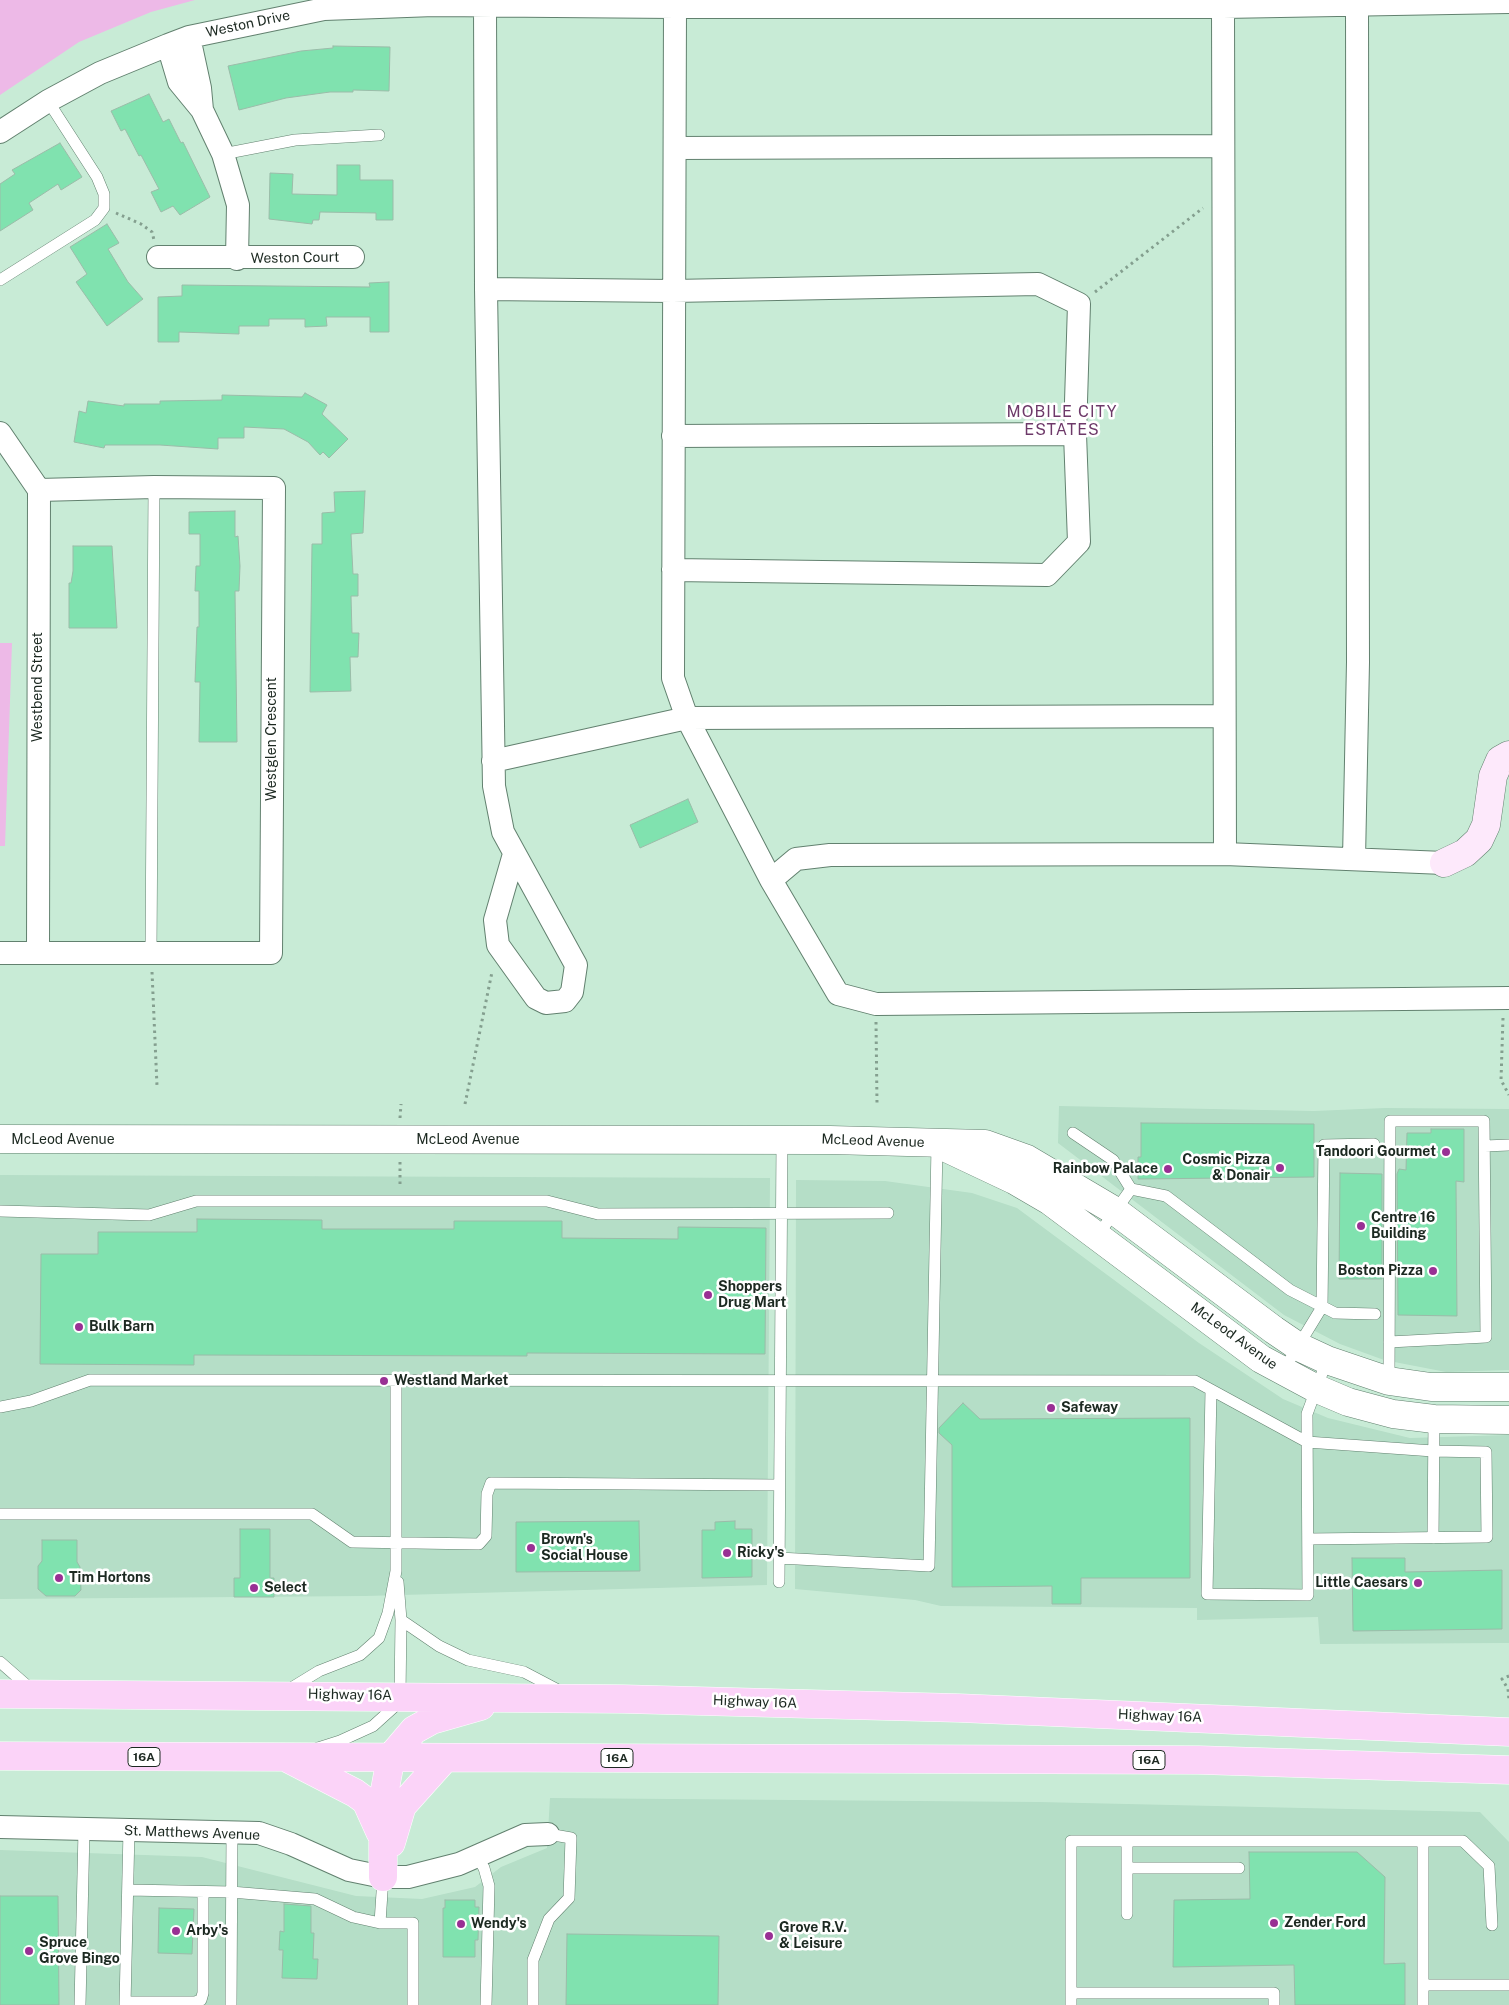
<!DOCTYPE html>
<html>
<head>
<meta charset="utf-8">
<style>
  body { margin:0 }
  canvas { display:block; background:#c8ebd6 }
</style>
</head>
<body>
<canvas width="1509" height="2005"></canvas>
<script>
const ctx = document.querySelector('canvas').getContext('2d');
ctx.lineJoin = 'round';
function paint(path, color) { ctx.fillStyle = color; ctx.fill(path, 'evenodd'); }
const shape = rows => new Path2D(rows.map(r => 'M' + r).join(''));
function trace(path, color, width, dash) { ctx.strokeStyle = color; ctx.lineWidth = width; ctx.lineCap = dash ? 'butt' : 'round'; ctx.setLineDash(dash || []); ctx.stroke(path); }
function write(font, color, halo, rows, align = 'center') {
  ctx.font = font + ' "Public Sans",sans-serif'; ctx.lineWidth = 5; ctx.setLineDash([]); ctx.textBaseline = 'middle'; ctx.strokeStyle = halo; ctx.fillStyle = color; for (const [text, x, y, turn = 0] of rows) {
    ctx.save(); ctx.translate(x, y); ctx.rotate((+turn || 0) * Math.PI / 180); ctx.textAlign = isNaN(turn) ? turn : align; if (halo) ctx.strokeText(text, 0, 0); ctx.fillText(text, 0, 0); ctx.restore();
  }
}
paint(shape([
  [1059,1106,1314,1111,1385,1108,1509,1109,1509,1370,1446,1372,1384,1360,1340,1344,1284,1315,1058,1143],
  [0,1175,770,1178,767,1585,365,1596,0,1599],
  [796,1180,885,1181,972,1193,1017,1208,1199,1343,1283,1399,1328,1418,1410,1438,1509,1435,1509,1643,1320,1644,1318,1617,1197,1620,1197,1608,941,1606,915,1600,795,1589],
  [550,1798,1039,1802,1480,1812,1509,1842,1509,2005,0,2005,0,1850,202,1857,356,1896,422,1899,475,1887,501,1867,547,1848]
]), '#b5dec7');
paint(shape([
  [0,0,195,0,151,12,79,42,0,95],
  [0,643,12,643,5,846,0,846]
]), '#edb9e7');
const building = shape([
  [333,46,390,47,389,91,353,90,353,92,330,92,286,98,239,110,228,66,301,51,333,48,333,46],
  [149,94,163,122,169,119,181,143,183,142,210,197,180,215,173,206,161,212,151,192,159,189,141,155,139,156,125,129,121,131,111,111,149,94],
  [60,143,82,177,61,190,58,184,29,203,33,210,0,231,0,184,15,174,12,170,60,143],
  [337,165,360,165,360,180,393,180,393,220,376,220,376,213,320,212,319,220,313,220,312,224,269,219,270,173,293,174,292,194,337,195,337,165],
  [107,224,119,243,108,249,128,282,143,299,107,326,76,282,87,274,70,247,107,224],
  [389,282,389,332,370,332,370,317,326,317,327,326,305,327,305,319,269,319,269,326,239,326,239,334,179,332,179,342,158,342,158,297,182,296,182,285,370,287,369,283,389,282],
  [305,393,327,405,322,414,348,439,329,458,323,452,320,455,308,442,284,429,244,427,244,438,218,438,218,449,160,445,105,445,104,448,74,442,79,411,86,413,88,401,124,406,124,404,160,404,160,401,222,400,222,395,302,397,305,393],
  [365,491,363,533,351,534,353,574,358,574,358,596,351,596,352,633,359,633,358,657,350,657,351,691,310,692,312,544,322,544,322,513,335,512,334,492,365,491],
  [235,511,235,537,238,536,240,566,239,591,235,591,237,742,199,742,200,682,195,682,197,627,199,627,199,591,195,591,196,566,200,566,200,534,189,534,189,512,235,511],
  [73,546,112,546,117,628,69,628,69,583,71,583,73,571,73,546],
  [688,799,698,822,640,848,630,825,688,799],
  [1141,1123,1314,1124,1314,1177,1138,1179,1138,1157,1141,1157,1141,1123],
  [1431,1129,1464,1129,1464,1182,1456,1181,1457,1316,1398,1315,1397,1174,1399,1169,1406,1170,1407,1133,1431,1133,1431,1129],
  [1340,1173,1382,1174,1382,1279,1339,1279,1340,1173],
  [197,1219,322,1220,322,1229,454,1229,454,1221,562,1221,562,1238,678,1239,678,1227,766,1228,765,1354,527,1353,527,1356,194,1355,194,1365,40,1364,41,1254,98,1254,98,1232,197,1232,197,1219],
  [963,1403,980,1419,1190,1418,1190,1578,1081,1578,1081,1604,1052,1604,1052,1586,952,1587,952,1445,939,1433,939,1428,963,1403],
  [639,1521,640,1571,516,1572,516,1522,639,1521],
  [735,1521,735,1529,752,1529,752,1577,702,1578,702,1530,715,1530,715,1522,735,1521],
  [240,1529,270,1529,270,1578,274,1578,274,1597,234,1597,234,1578,240,1578,240,1529],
  [42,1540,77,1540,77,1562,80,1567,81,1590,75,1596,46,1596,38,1589,38,1566,42,1561,42,1540],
  [1352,1558,1405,1558,1405,1572,1502,1570,1502,1629,1353,1631,1352,1558],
  [1249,1852,1357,1852,1385,1877,1384,1964,1405,1963,1405,2005,1295,2005,1294,1965,1173,1967,1174,1900,1250,1899,1249,1852],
  [0,1896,58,1896,59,2005,0,2005,0,1896],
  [445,1900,475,1900,475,1907,479,1907,478,1940,475,1940,475,1957,443,1957,443,1908,445,1908,445,1900],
  [284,1904,311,1906,311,1933,314,1933,313,1959,318,1959,317,1979,282,1978,283,1950,279,1950,280,1931,284,1932,284,1904],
  [159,1908,194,1909,192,1954,158,1953,159,1908],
  [567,1934,719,1936,718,2005,566,2005,567,1934]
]);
paint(building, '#80e2af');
trace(building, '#9bbca9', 1);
const service = shape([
  [223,154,295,140,379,135],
  [0,280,95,220,104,208,104,194,97,177,48,101],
  [151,953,154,487],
  [1073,1133,1113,1160,1131,1189,1166,1196,1290,1290,1335,1313,1375,1314],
  [1485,1146,1509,1145],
  [0,1211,149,1215,196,1201,547,1201,598,1214,888,1213],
  [1098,1235,1131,1189],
  [1283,1371,1322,1307,1324,1145,1374,1144],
  [1389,1380,1390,1121,1484,1121,1486,1337,1389,1342],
  [1211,1390,1207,1594,1308,1595,1307,1414,1327,1360],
  [0,1407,31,1401,90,1380,1195,1381,1307,1442,1433,1451,1486,1452,1487,1537,1308,1539],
  [0,1514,312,1514,352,1542,479,1544,486,1536,487,1494,491,1483,779,1485],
  [1433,1538,1434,1419],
  [779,1558,929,1566,937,1145],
  [779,1582,782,1140],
  [401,1620,439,1646,468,1660,524,1672,562,1692],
  [0,1662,32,1690],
  [288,1690,319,1671,360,1655,379,1638,388,1613,396,1571,396,1379],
  [318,1748,340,1741,373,1726,394,1707,400,1696,401,1620,398,1582],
  [1127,1841,1127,1914],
  [1423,1841,1423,2005],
  [476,1855,484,1868,489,1886,486,2005],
  [1127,1868,1239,1868],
  [128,1890,231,1892,315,1899,353,1917,380,1923,413,1923,413,2005],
  [380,1923,383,1877],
  [1423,1985,1509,1985],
  [1071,1993,1274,1993,1274,2005],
  [125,2002,195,2002,201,2000,203,1993,203,1892],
  [80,2005,84,1830],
  [125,2005,129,1830],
  [231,2005,232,1831],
  [533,2005,533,1960,549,1919,569,1898,571,1838,548,1834],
  [1071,2005,1071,1841,1463,1841,1489,1866,1492,1925]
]);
const minor = shape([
  [485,5,486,289,494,786,503,832,576,965,572,992,565,1001,546,1003,536,998,498,945,495,920,514,854],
  [675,7,673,678,687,718,771,880,838,994,876,1004,1509,998],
  [1223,7,1225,854],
  [189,37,200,88,202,110],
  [168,45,179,82,202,110,223,154,238,205,237,259],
  [0,132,48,101,100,73,168,45,189,37,324,9,434,5,675,7,1223,7,1509,2],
  [675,148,1223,146],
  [158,257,353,257],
  [486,289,673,291,1038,284,1079,304,1075,434,1079,542,1047,575,673,570],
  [0,433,39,490,38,953],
  [673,436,1075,434],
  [493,761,687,718,1224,716],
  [1354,859,1358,662,1357,5],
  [771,880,796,859,830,855,1225,854,1444,863],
  [0,953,271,953,274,488,154,487,39,490],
  [0,1827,259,1833,291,1844,349,1870,383,1877,408,1877,459,1864,525,1835,548,1834]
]);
const tertiary = shape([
  [0,1139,830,1140,985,1144,1027,1159,1115,1211,1274,1330,1299,1347,1327,1360,1389,1381,1431,1387,1509,1387],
  [942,1146,1014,1180,1050,1201,1261,1359,1315,1388,1348,1402,1393,1414,1434,1419,1509,1420]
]);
const secondary = shape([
  [1444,863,1465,853,1479,840,1486,825,1493,776,1500,760,1509,755]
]);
const primary = shape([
  [0,1694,623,1699,959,1708,1509,1732],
  [0,1756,1199,1760,1509,1770],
  [289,1759,355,1793,366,1801,380,1832],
  [391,1843,402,1806,445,1758],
  [383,1877,383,1800,391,1757,414,1730,432,1720,481,1706]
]);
trace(service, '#62816f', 12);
trace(minor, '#62816f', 24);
trace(tertiary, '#62816f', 29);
trace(secondary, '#62816f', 29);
trace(primary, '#fff', 29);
trace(shape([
  [116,213,141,224,152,232,154,240],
  [1095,292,1203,208],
  [152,972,157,1086],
  [1503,1018,1501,1080,1509,1095],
  [876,1022,877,1104],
  [465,1104,492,972],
  [400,1118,401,1104],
  [400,1162,400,1188],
  [1509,1676,1502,1679,1508,1689,1509,1700]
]), '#849f8f', 3, [2.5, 4]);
trace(service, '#fff', 11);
trace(minor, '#fff', 22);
trace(tertiary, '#fff', 28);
trace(secondary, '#fde9fb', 28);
trace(primary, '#fbd3f8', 28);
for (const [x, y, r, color] of [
  [1446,1152,5,"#993094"],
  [1280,1168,5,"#993094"],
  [1168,1169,5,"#993094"],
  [1361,1226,5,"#993094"],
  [1433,1271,5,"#993094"],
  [708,1295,5,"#993094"],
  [79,1327,5,"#993094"],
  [384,1381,5,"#993094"],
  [1051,1408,5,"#993094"],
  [531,1548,5,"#993094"],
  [727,1553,5,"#993094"],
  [59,1578,5,"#993094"],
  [1418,1583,5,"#993094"],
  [254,1588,5,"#993094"],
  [1274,1923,5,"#993094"],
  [461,1924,5,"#993094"],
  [176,1931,5,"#993094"],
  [769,1936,5,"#993094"],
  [29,1951,5,"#993094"]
]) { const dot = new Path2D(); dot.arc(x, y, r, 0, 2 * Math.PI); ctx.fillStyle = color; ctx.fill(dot); trace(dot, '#fff', 2); }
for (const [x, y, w] of [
  [144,1757,32],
  [617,1758,32],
  [1149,1760,32]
]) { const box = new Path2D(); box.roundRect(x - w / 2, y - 9.5, w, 19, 4); ctx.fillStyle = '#fff'; ctx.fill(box); trace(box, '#1c2921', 1); }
write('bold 12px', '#1c2921', null, [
  ["16A",144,1757],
  ["16A",617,1758],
  ["16A",1149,1760]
]);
write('14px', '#1c2921', '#fff', [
  ["Weston Drive",248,24,-12],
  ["Weston Court",295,258,-1],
  ["Westbend Street",38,687,-90],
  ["Westglen Crescent",272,739,-90],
  ["McLeod Avenue",63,1140],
  ["McLeod Avenue",468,1140],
  ["McLeod Avenue",873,1141,2],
  ["McLeod Avenue",1234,1336,36],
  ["Highway 16A",350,1695,1],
  ["Highway 16A",755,1702,2],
  ["Highway 16A",1160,1716,2],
  ["St. Matthews Avenue",192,1833,2]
]);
write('bold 14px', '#1c2921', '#fff', [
  ["Tandoori Gourmet",1436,1152,"right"],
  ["Cosmic Pizza",1270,1160,"right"],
  ["& Donair",1270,1176,"right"],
  ["Rainbow Palace",1158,1169,"right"],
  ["Centre 16",1371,1218],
  ["Building",1371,1234],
  ["Boston Pizza",1423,1271,"right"],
  ["Shoppers",718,1287],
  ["Drug Mart",718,1303],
  ["Bulk Barn",89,1327],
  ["Westland Market",394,1381],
  ["Safeway",1061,1408],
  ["Brown's",541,1540],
  ["Social House",541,1556],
  ["Ricky's",737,1553],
  ["Tim Hortons",69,1578],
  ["Little Caesars",1408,1583,"right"],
  ["Select",264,1588],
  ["Zender Ford",1284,1923],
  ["Wendy's",471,1924],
  ["Grove R.V.",779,1928],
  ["& Leisure",779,1944],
  ["Arby's",186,1931],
  ["Spruce",39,1943],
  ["Grove Bingo",39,1959]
], 'left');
ctx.letterSpacing = '1px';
write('16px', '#6d3969', '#fff', [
  ["MOBILE CITY",1062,412],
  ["ESTATES",1062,430]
]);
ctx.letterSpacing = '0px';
</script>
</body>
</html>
